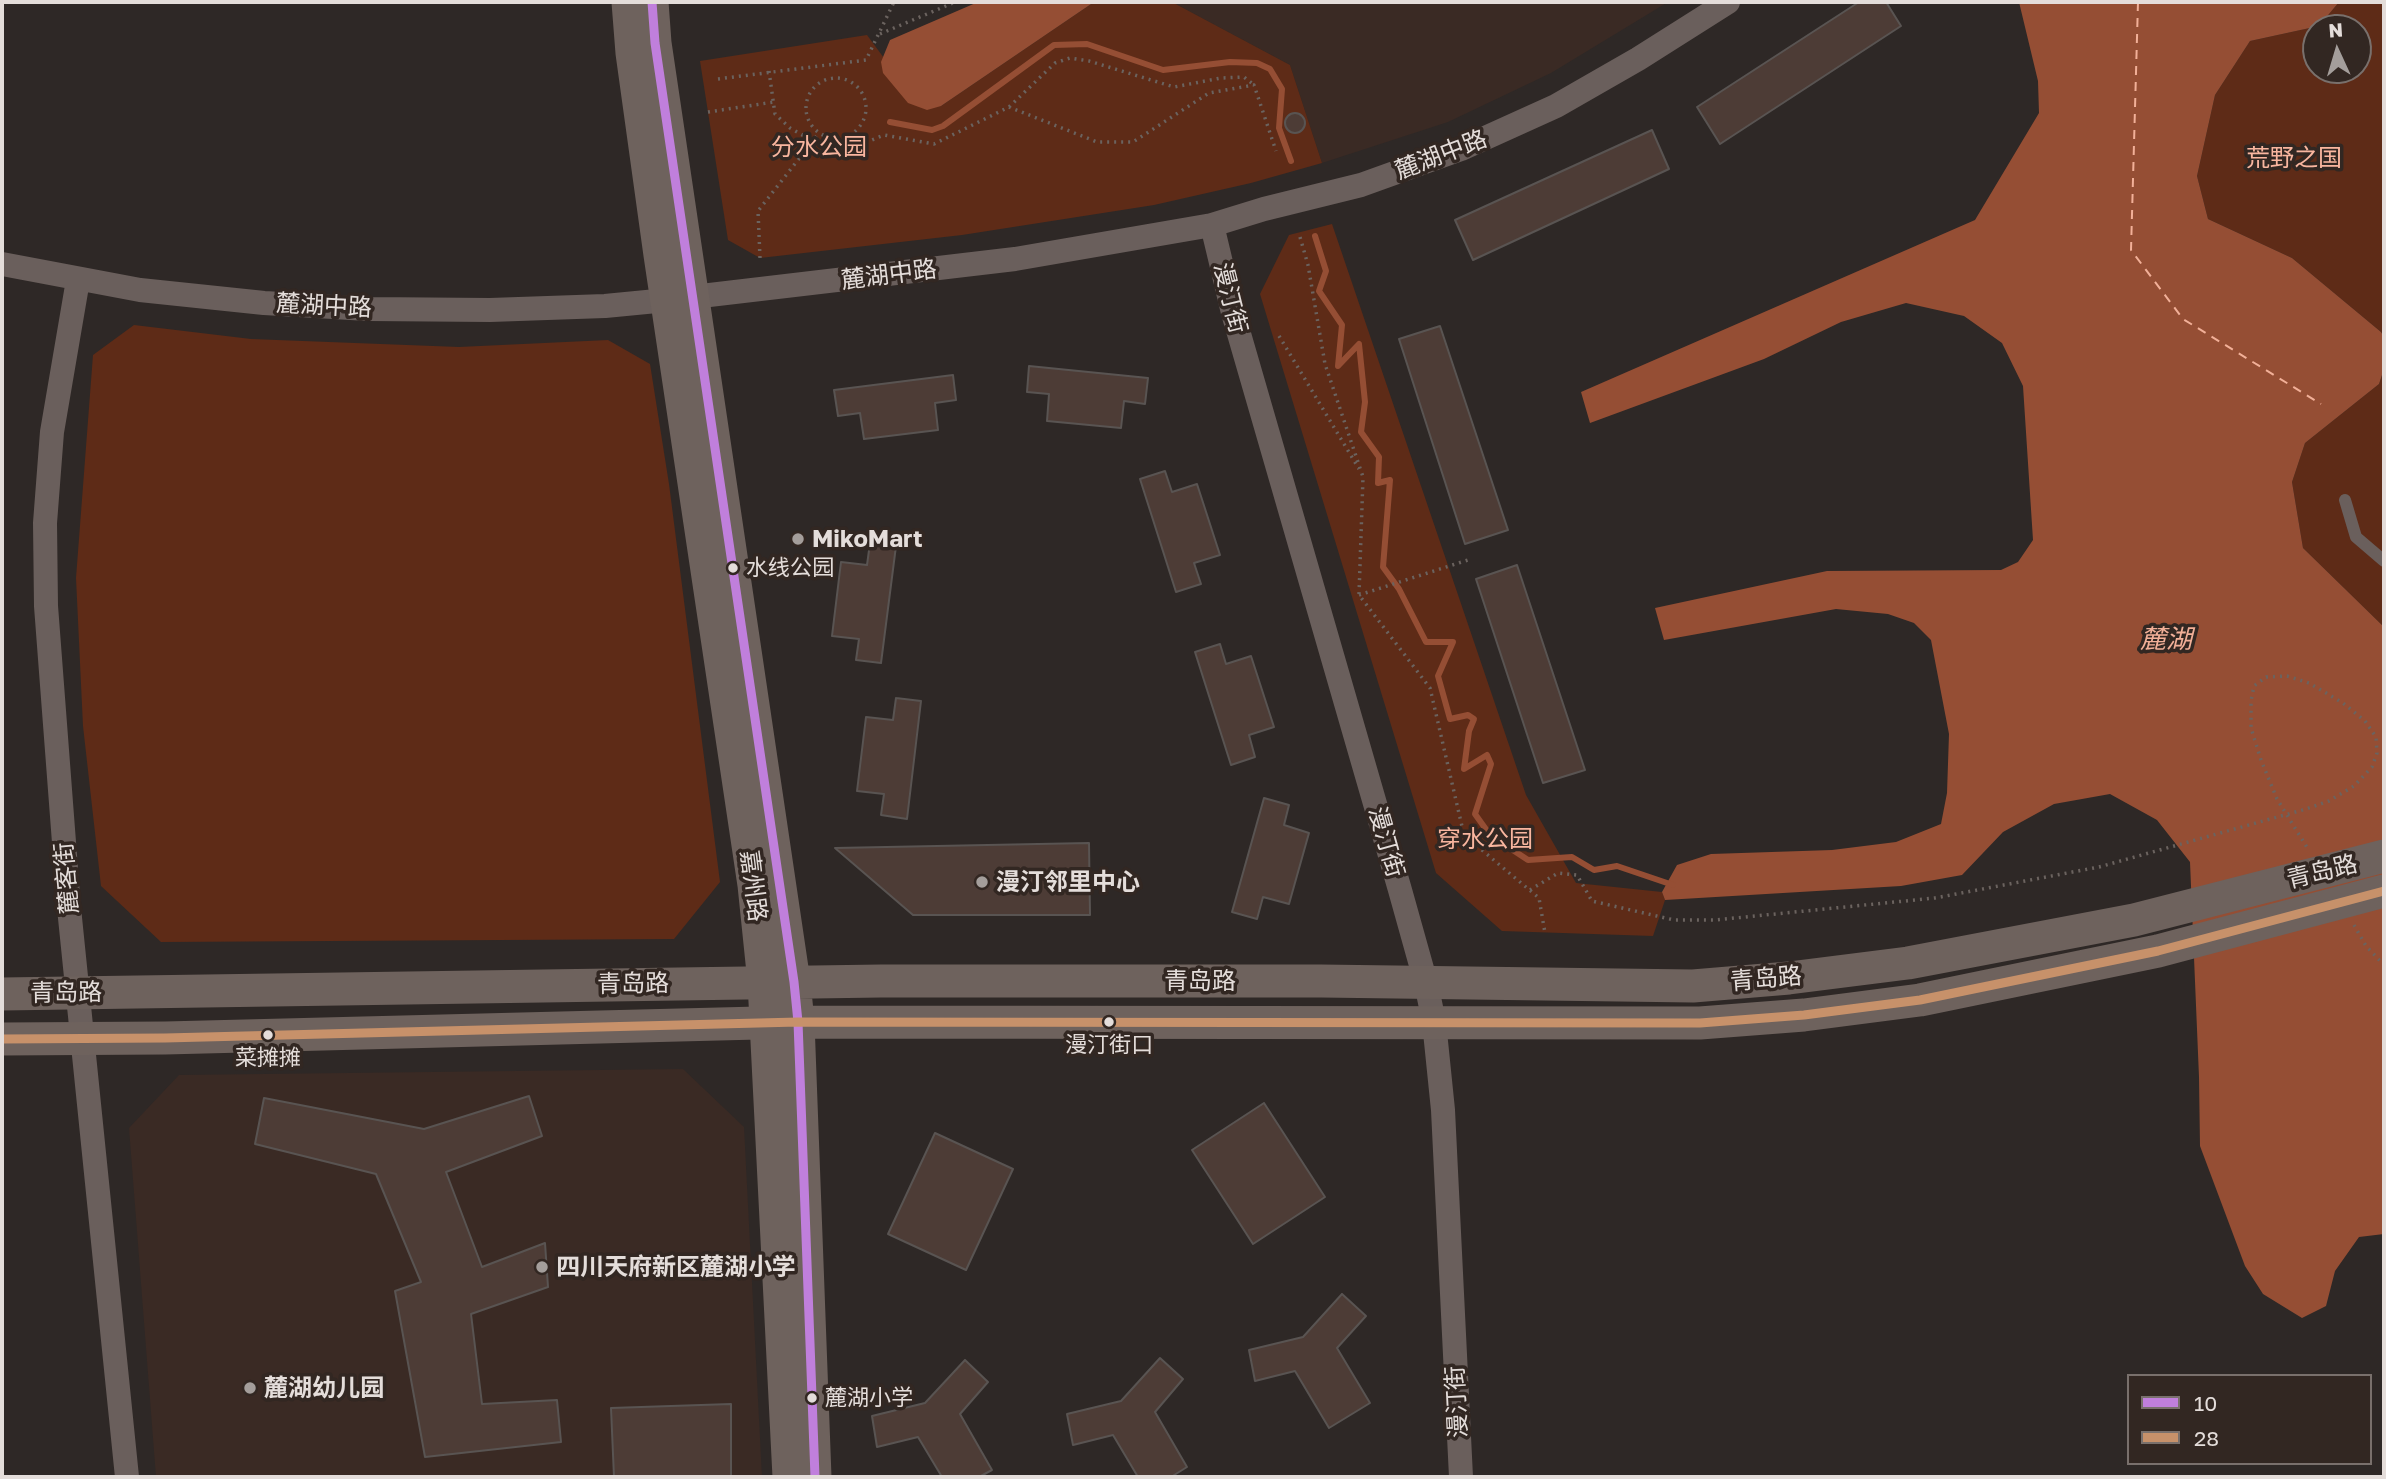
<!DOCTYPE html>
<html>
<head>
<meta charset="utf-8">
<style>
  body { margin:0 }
  #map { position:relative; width:2386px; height:1479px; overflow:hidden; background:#2e2826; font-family:"Golos Text",sans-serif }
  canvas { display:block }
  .frame { position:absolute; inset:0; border:4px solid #e4ddda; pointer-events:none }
  .legend { position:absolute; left:2127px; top:1374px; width:245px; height:91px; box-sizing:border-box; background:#322722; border:2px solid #79706c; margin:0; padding:9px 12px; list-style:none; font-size:21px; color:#e4ddda }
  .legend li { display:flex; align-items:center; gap:14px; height:35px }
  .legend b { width:35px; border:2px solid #79706c }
  .north { position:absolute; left:2302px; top:14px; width:70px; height:70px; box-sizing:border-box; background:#322722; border:2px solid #79706c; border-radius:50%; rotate:356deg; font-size:19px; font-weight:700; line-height:28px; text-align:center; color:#e4ddda }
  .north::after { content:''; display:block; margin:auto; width:24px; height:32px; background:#a49e9b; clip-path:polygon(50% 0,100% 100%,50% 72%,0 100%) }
</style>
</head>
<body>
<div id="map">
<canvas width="2386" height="1479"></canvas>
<div class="frame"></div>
<ul class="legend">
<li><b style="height:9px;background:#c07fdc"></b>10</li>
<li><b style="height:9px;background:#c7916a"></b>28</li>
</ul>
<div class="north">N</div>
</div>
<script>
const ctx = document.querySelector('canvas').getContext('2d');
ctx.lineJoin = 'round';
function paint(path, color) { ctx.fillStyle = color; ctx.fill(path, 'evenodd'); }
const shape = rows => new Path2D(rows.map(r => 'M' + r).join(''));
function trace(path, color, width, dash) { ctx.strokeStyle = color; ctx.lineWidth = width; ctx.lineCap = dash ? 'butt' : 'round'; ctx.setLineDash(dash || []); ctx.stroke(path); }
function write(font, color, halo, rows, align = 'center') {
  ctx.font = font + ' "Golos Text","Noto Sans SC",sans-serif'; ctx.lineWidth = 7; ctx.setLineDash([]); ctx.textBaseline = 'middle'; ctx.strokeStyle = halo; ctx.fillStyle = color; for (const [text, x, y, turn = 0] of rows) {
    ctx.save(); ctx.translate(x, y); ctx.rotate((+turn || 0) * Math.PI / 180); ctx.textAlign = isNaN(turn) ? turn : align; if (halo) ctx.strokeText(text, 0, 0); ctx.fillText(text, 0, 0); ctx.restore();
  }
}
paint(shape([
  [1172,2,1668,2,1551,73,1448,122,1322,163,1290,65],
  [683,1069,744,1127,762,1477,156,1477,129,1128,179,1075]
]), '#3a2a24');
paint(shape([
  [1094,2,1172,2,1290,65,1322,163,1251,183,1154,205,962,235,760,258,728,240,700,61,867,35,909,92,941,106],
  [2339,2,2384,2,2384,337,2381,332,2292,258,2208,219,2197,176,2215,95,2250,41,2319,26],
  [2316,28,2358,28,2358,70,2316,70],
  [1332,224,1526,795,1576,883,1662,892,1665,900,1653,936,1502,931,1436,873,1260,294,1289,235],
  [134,325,251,339,459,347,608,340,650,364,669,484,720,882,674,939,161,942,101,886,83,726,76,578,93,355],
  [2384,369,2384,627,2303,548,2292,482,2305,443,2379,384]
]), '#5e2b17');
paint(shape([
  [978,2,1094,2,941,106,927,110,908,103,883,73,881,62,890,40],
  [2019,2,2339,2,2319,26,2250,41,2215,95,2197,176,2208,219,2292,258,2381,332,2384,337,2384,369,2379,384,2305,443,2292,482,2303,548,2384,627,2384,1234,2359,1237,2335,1271,2326,1306,2302,1318,2263,1294,2245,1266,2200,1146,2199,1077,2190,862,2157,820,2110,794,2054,804,2003,832,1962,875,1901,886,1665,900,1662,892,1677,865,1711,854,1832,850,1896,842,1941,824,1947,793,1949,734,1931,640,1914,623,1888,614,1836,609,1664,640,1655,608,1827,571,2001,570,2018,562,2033,540,2023,386,2002,343,1964,316,1906,303,1841,322,1764,359,1590,423,1581,392,1975,220,2039,113,2038,81]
]), '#954e34');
trace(shape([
  [890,122,932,130,943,126,1054,45,1087,44,1163,70,1230,62,1257,63,1270,69,1282,89,1279,128,1291,161],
  [1315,236,1326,271,1319,291,1342,325,1338,366,1359,344,1365,402,1361,432,1379,457,1378,483,1390,480,1383,567,1399,589,1426,642,1453,642,1438,676,1450,719,1468,715,1474,719,1469,731,1464,769,1487,755,1491,764,1475,814,1490,835,1528,860,1572,857,1594,870,1617,866,1673,885]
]), '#954e34', 6);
trace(shape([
  [2138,2,2131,250,2183,319,2321,404]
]), '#f2b098', 2, [9, 7]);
const building = shape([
  [1859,2,1886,2,1901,26,1720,144,1697,107,1859,2],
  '1285 123a10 10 0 1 1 20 0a10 10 0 1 1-20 0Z',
  [1652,130,1669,169,1473,260,1455,220,1652,130],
  [1440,326,1508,530,1465,544,1399,339,1440,326],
  [1029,366,1148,378,1145,404,1124,401,1121,428,1047,421,1049,394,1027,392,1029,366],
  [953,375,956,400,935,403,938,430,864,439,860,413,838,416,834,390,953,375],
  [1165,471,1172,492,1197,484,1220,555,1194,563,1201,584,1176,592,1140,479,1165,471],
  [870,543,896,546,881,663,856,660,859,639,832,636,841,562,867,565,870,543],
  [1517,565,1585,770,1543,783,1476,579,1517,565],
  [1220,644,1226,664,1251,656,1274,727,1249,735,1255,757,1231,765,1195,652,1220,644],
  [896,698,921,701,907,819,881,815,884,794,857,791,866,717,893,720,896,698],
  [1264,798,1289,805,1284,825,1309,833,1289,904,1263,897,1257,919,1232,912,1264,798],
  [1089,843,1090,915,913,915,835,848,1089,843],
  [529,1096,542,1136,446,1172,482,1267,545,1243,548,1287,471,1314,482,1404,557,1400,561,1442,425,1457,395,1291,421,1282,376,1174,255,1144,264,1098,424,1129,529,1096],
  [1264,1103,1325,1197,1253,1244,1192,1150,1264,1103],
  [935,1133,1013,1169,966,1270,888,1234,935,1133],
  [1342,1294,1366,1316,1337,1348,1370,1403,1329,1428,1295,1371,1255,1381,1249,1350,1303,1337,1342,1294],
  [1160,1358,1183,1379,1155,1412,1187,1467,1171,1477,1138,1477,1113,1435,1073,1445,1067,1414,1121,1401,1160,1358],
  [965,1360,988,1382,960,1414,992,1470,979,1477,942,1477,918,1437,877,1447,872,1416,925,1403,965,1360],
  [731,1404,731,1477,614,1477,611,1408,731,1404]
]);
paint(building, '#4d3c36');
trace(building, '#595452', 2);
trace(shape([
  [880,34,955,2],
  [769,71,775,114,790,128,831,151,852,148,884,135,934,144,1009,107,1097,142,1133,142,1209,93,1254,85,1276,151],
  '806 108a30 30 0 1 1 60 0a30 30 0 1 1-60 0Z',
  [718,79,866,60,894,2],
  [1009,107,1055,63,1070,58,1089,61,1174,87,1221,78,1244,77,1254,85],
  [708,112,774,102],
  [1300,237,1308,265,1325,364,1363,477,1359,595,1430,688,1464,835,1539,898,1545,933],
  [760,258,758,211,819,133],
  [1279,336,1359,469],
  [1359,595,1468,560],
  [1530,890,1558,873,1577,875,1592,901,1674,920,1715,920,1935,898,2099,867,2306,809,2329,801,2354,786,2372,767,2377,753,2376,737,2365,721,2343,703,2309,683,2287,676,2266,677,2254,686,2251,701,2251,728,2261,760,2277,799,2308,849],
  [2354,925,2366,946,2384,965]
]), '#6b635f', 3.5, [2, 5]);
trace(shape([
  [2345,500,2356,537,2384,561]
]), '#6a5f5c', 12);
trace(shape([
  [1212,225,1233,313,1400,890,1426,983,1434,1022,1443,1110,1461,1477],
  [2,264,140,290,264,303,368,309,490,310,605,306,667,300,1015,259,1212,225,1264,209,1361,185,1461,149,1556,106,1638,59,1728,2],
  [78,280,52,432,45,523,46,606,69,908,127,1477]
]), '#6a5f5c', 24);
trace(shape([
  [628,2,632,53,660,255,754,885,764,982,789,1477],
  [652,2,655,43,794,982,798,1022,815,1477],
  [2,994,881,981,1321,981,1693,986,1789,978,1908,963,2134,920,2384,856],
  [2,1039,165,1038,798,1022,1700,1023,1804,1015,1920,1000,2158,951,2384,891]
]), '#6e625d', 33);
trace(shape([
  [652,2,655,43,794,982,798,1022,815,1477]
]), '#c07fdc', 9);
trace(shape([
  [2,1039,165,1038,798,1022,1700,1023,1804,1015,1920,1000,2158,951,2384,891]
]), '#c7916a', 9);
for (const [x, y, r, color] of [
  [798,539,7,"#a49e9b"],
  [733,568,6,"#e4ddda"],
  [982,882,7,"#a49e9b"],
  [1109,1022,6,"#e4ddda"],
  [268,1035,6,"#e4ddda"],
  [542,1267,7,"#a49e9b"],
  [250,1388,7,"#a49e9b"],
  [812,1398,6,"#e4ddda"]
]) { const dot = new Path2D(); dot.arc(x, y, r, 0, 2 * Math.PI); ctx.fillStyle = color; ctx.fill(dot); trace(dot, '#322722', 2.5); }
write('22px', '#e4ddda', '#322722', [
  ["水线公园",746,568],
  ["漫汀街口",1109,1045,"center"],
  ["菜摊摊",268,1058,"center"],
  ["麓湖小学",825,1398]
], 'left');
write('24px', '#f9b69f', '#322722', [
  ["分水公园",819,147],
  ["荒野之国",2294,158],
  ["穿水公园",1485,839]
]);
write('24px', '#e4ddda', '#322722', [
  ["麓湖中路",1441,155,-21],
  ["麓湖中路",889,275,-7],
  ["漫汀街",1230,298,76],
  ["麓湖中路",324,306,3],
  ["漫汀街",1386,842,74],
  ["青岛路",2322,872,-14],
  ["麓客街",67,878,-95],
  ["嘉州路",753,886,83],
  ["青岛路",1766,979,-5],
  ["青岛路",1200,981],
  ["青岛路",633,984,-1],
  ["青岛路",66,993,-1],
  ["漫汀街",1457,1402,-93]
]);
write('bold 24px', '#e4ddda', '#322722', [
  ["MikoMart",812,539],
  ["漫汀邻里中心",996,882],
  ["四川天府新区麓湖小学",556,1267],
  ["麓湖幼儿园",264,1388]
], 'left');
write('italic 26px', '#f2b098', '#322722', [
  ["麓湖",2166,640]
]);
</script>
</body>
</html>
